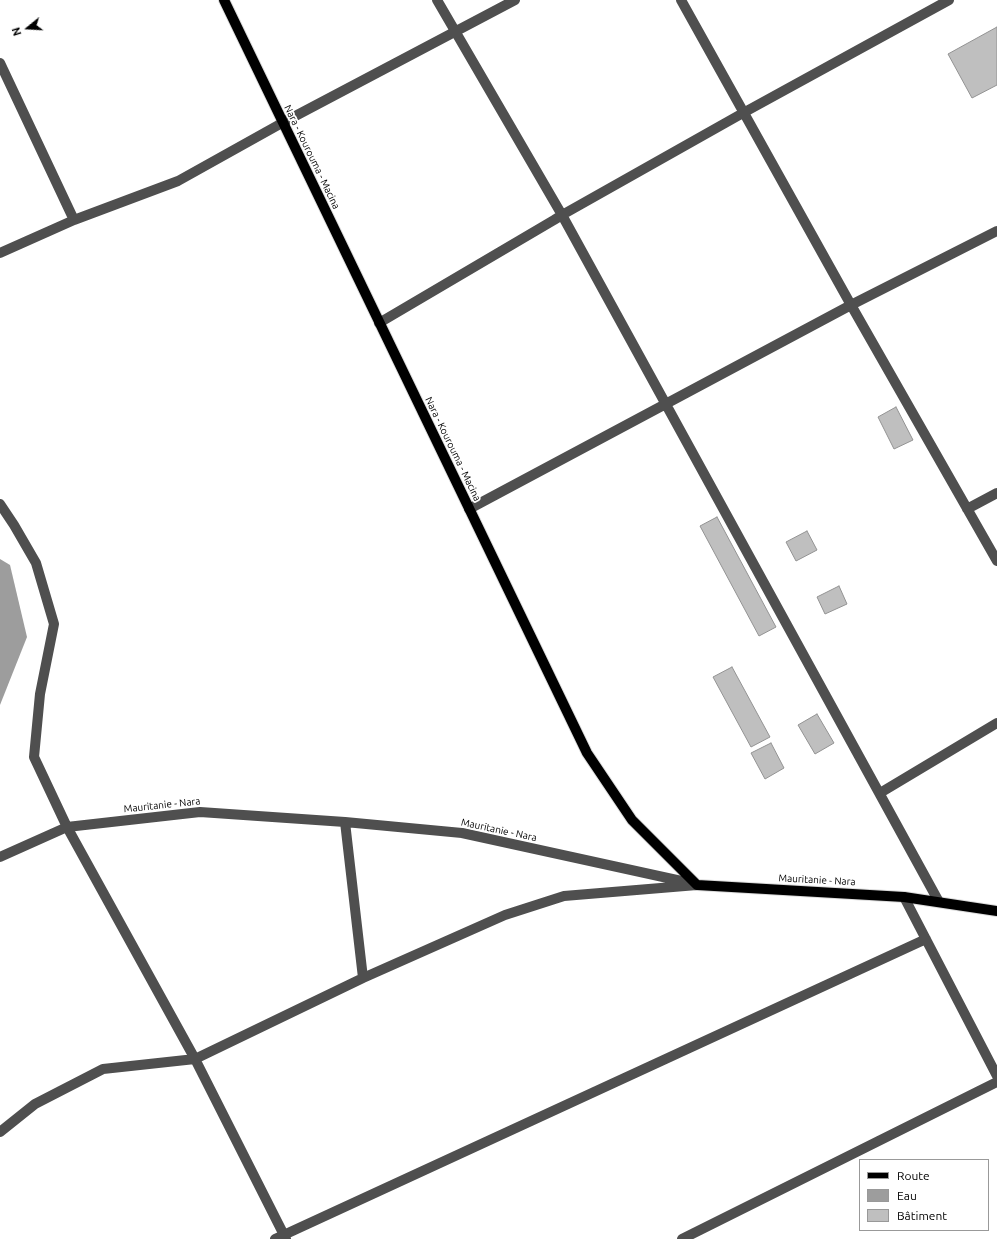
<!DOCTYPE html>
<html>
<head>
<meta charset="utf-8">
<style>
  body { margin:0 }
  #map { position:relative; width:997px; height:1239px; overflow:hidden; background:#fff; font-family:Ubuntu,sans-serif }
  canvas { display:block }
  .legend { position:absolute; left:859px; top:1159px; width:130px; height:72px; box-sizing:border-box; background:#fff; border:1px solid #999; margin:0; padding:5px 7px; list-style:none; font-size:12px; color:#000 }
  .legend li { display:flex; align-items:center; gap:8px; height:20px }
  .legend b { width:20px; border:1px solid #999 }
  .north { position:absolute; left:8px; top:8px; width:40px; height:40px; -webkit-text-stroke:3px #fff; paint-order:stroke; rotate:252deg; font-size:11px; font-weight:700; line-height:16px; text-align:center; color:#000 }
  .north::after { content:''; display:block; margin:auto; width:14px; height:18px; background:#000; clip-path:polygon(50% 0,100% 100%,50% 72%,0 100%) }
</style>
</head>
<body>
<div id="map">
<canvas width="997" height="1239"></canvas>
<ul class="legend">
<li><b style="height:5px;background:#000"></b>Route</li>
<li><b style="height:11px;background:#9d9d9d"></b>Eau</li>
<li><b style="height:11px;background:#bfbfbf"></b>Bâtiment</li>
</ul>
<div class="north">N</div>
</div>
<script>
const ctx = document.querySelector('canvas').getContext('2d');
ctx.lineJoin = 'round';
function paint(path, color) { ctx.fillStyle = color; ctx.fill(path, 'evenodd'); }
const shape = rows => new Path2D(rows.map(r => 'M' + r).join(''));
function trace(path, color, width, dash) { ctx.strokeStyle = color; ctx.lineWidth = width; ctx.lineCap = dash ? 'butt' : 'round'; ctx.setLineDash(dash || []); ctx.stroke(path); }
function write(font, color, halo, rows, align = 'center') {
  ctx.font = font + ' Ubuntu,sans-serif'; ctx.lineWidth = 3.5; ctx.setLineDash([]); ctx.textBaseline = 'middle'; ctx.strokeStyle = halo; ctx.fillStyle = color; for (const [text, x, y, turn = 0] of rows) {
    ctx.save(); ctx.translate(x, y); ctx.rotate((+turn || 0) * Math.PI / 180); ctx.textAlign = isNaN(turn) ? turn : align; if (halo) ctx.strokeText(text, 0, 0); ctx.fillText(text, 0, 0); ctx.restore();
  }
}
paint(shape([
  [0,559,10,565,27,637,0,705]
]), '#9d9d9d');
const building = shape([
  [997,27,997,85,972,98,948,54,997,27],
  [896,407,913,440,894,449,878,417,896,407],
  [717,517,776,627,759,636,700,526,717,517],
  [807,531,817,550,796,561,786,542,807,531],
  [839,586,847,604,825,614,817,597,839,586],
  [732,667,770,737,751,747,713,677,732,667],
  [817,714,834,743,815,754,798,725,817,714],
  [771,743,784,768,765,779,751,753,771,743]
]);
paint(building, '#bfbfbf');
trace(building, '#939393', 1);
const major = shape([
  [224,0,587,753,632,820,697,885,904,897,997,911]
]);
trace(major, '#dbdbdb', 12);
trace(shape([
  [437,0,562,215,939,902],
  [681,0,851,305,997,561],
  [0,63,74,220],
  [0,253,74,220,178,181,282,123,515,0],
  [379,323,554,220,562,215,743,113,949,0],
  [0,504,14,525,36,563,54,624,40,694,34,757,67,827,195,1059,286,1239],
  [469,509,851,305,997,231],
  [967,509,997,493],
  [880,793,997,723],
  [345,822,363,978],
  [0,857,67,827,200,812,345,822,462,833,686,882],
  [904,897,997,1076],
  [0,1132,35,1104,103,1069,195,1059,363,978,505,915,564,896,697,885],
  [275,1239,926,939],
  [682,1239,997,1082]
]), '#4f4f4f', 10);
trace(major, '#000', 10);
write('10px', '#000', '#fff', [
  ["Nara - Kourouma - Macina",312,157,64],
  ["Nara - Kourouma - Macina",453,449,64],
  ["Mauritanie - Nara",162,805,-6],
  ["Mauritanie - Nara",499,830,12],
  ["Mauritanie - Nara",817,880,3]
]);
</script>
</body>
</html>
